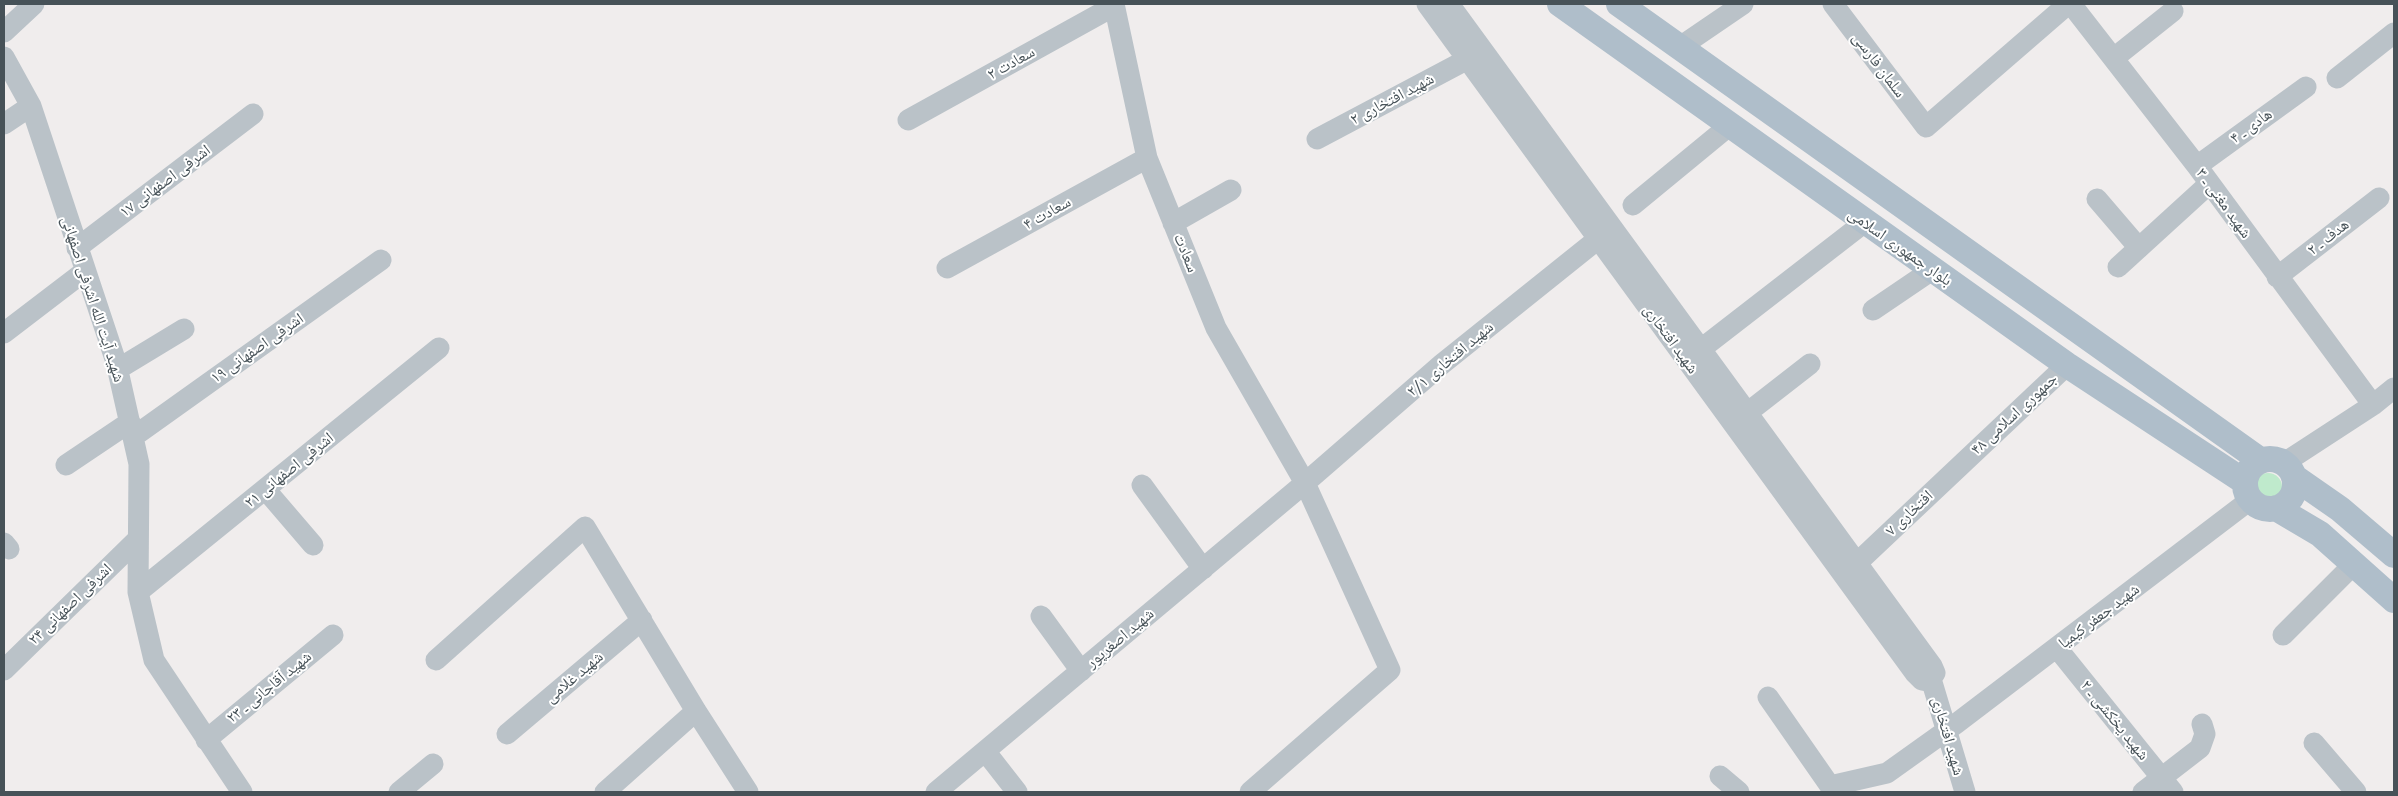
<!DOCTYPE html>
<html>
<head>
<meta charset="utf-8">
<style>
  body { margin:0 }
  #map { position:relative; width:2398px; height:796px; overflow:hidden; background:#f0eded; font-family:"Golos Text",sans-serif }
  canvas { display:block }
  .frame { position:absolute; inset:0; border:5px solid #475258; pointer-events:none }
</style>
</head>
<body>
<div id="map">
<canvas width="2398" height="796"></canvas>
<div class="frame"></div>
</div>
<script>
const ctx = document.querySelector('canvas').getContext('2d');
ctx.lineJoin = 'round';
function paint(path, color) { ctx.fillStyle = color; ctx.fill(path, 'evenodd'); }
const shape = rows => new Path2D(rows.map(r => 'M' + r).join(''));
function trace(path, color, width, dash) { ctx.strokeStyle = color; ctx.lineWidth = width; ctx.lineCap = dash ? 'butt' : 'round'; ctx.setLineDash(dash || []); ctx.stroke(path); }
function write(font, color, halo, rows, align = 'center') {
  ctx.font = font + ' "Golos Text","Noto Naskh Arabic",sans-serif'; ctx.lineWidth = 4; ctx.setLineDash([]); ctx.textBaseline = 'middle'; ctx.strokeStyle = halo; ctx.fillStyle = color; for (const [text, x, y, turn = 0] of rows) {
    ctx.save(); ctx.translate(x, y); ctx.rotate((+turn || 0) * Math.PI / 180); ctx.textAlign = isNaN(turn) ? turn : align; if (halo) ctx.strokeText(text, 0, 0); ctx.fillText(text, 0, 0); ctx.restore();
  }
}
paint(shape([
  '2254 487a14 14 0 1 1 28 0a14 14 0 1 1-28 0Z'
]), '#bfeacc');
trace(shape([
  [1114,4,1147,158,1216,328,1305,483,1390,670,1250,792],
  [1427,4,1915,673,1922,680,1927,681,1931,679,1935,673,1932,666,1449,4],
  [1833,4,1926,127,2068,4],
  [2071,4,2197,166,2373,405],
  [4,32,34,4],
  [1680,47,1743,4],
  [4,57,31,106,116,362,139,464,138,592,154,660,242,792],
  [2114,58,2173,11],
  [2337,78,2394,33],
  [908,120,1114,6],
  [4,124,31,106],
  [1317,139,1468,59],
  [2197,166,2306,87],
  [2097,199,2139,248],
  [1633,205,1729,126],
  [1173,223,1231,190],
  [77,248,253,114],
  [2118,267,2209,184],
  [947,268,1147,158],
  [2277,277,2379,198],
  [1873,310,1932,270],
  [4,333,85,271],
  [1701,349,1865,222],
  [118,369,184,329],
  [1747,413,1810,364],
  [133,437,381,260],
  [2284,463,2373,405,2394,388],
  [66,465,130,422],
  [1142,485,1203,569],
  [265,489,313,545],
  [4,543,9,549],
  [1857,563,2067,365],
  [138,592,439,348],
  [1041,616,1081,671],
  [2283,635,2354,564],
  [2057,648,2173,792],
  [436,660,585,527,696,711,748,792],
  [4,670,138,539],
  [1931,679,1965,792],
  [1768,697,1830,786,1887,773,1957,723,2250,500],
  [507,734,642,620],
  [206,740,333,635],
  [2314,743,2356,792],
  [985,751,1017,792],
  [1720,776,1739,792],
  [399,792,433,764],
  [605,792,696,711],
  [936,792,1305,483,1442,364,1598,239],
  [2143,792,2200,748,2205,734,2202,724]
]), '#bac2c8', 21);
trace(shape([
  [1560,4,2067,365,2245,482],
  [1619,4,2260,460],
  '2245 484a25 25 0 1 1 50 0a25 25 0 1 1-50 0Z',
  [2294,477,2340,509,2394,555],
  [2276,508,2320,534,2394,600]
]), '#afbeca', 26);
write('16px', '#475258', '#fff', [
  ["سعادت ۲",1011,63,-29],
  ["سلمان فارسی",1879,65,53],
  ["شهید افتخاری ۲",1392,99,-28],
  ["هادی ـ ۴",2251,126,-36],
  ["اشرفی اصفهانی ۱۷",165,181,-37],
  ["شهید مغنی ـ ۳",2224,203,54],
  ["سعادت ۴",1047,213,-29],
  ["هدف ـ ۲",2328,237,-38],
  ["بلوار جمهوری اسلامی",1900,247,35],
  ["سعادت",1186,253,68],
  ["شهید آیت الله اشرفی اصفهانی",93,299,72],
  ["شهید افتخاری",1671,339,54],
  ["اشرفی اصفهانی ۱۹",257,348,-35],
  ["شهید افتخاری ۲/۱",1450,359,-40],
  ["جمهوری اسلامی ۴۸",2014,414,-43],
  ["اشرفی اصفهانی ۲۱",289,470,-39],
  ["افتخاری ۷",1909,513,-43],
  ["اشرفی اصفهانی ۲۴",70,604,-44],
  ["شهید جعفر کیمیا",2099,616,-37],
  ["شهید اصغرپور",1120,638,-40],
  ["شهید غلامی",574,677,-40],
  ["شهید آقاجانی ـ ۲۳",269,687,-39],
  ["شهید یخکشی ـ ۲",2115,720,51],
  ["شهید افتخاری",1948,736,74]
]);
</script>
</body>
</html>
